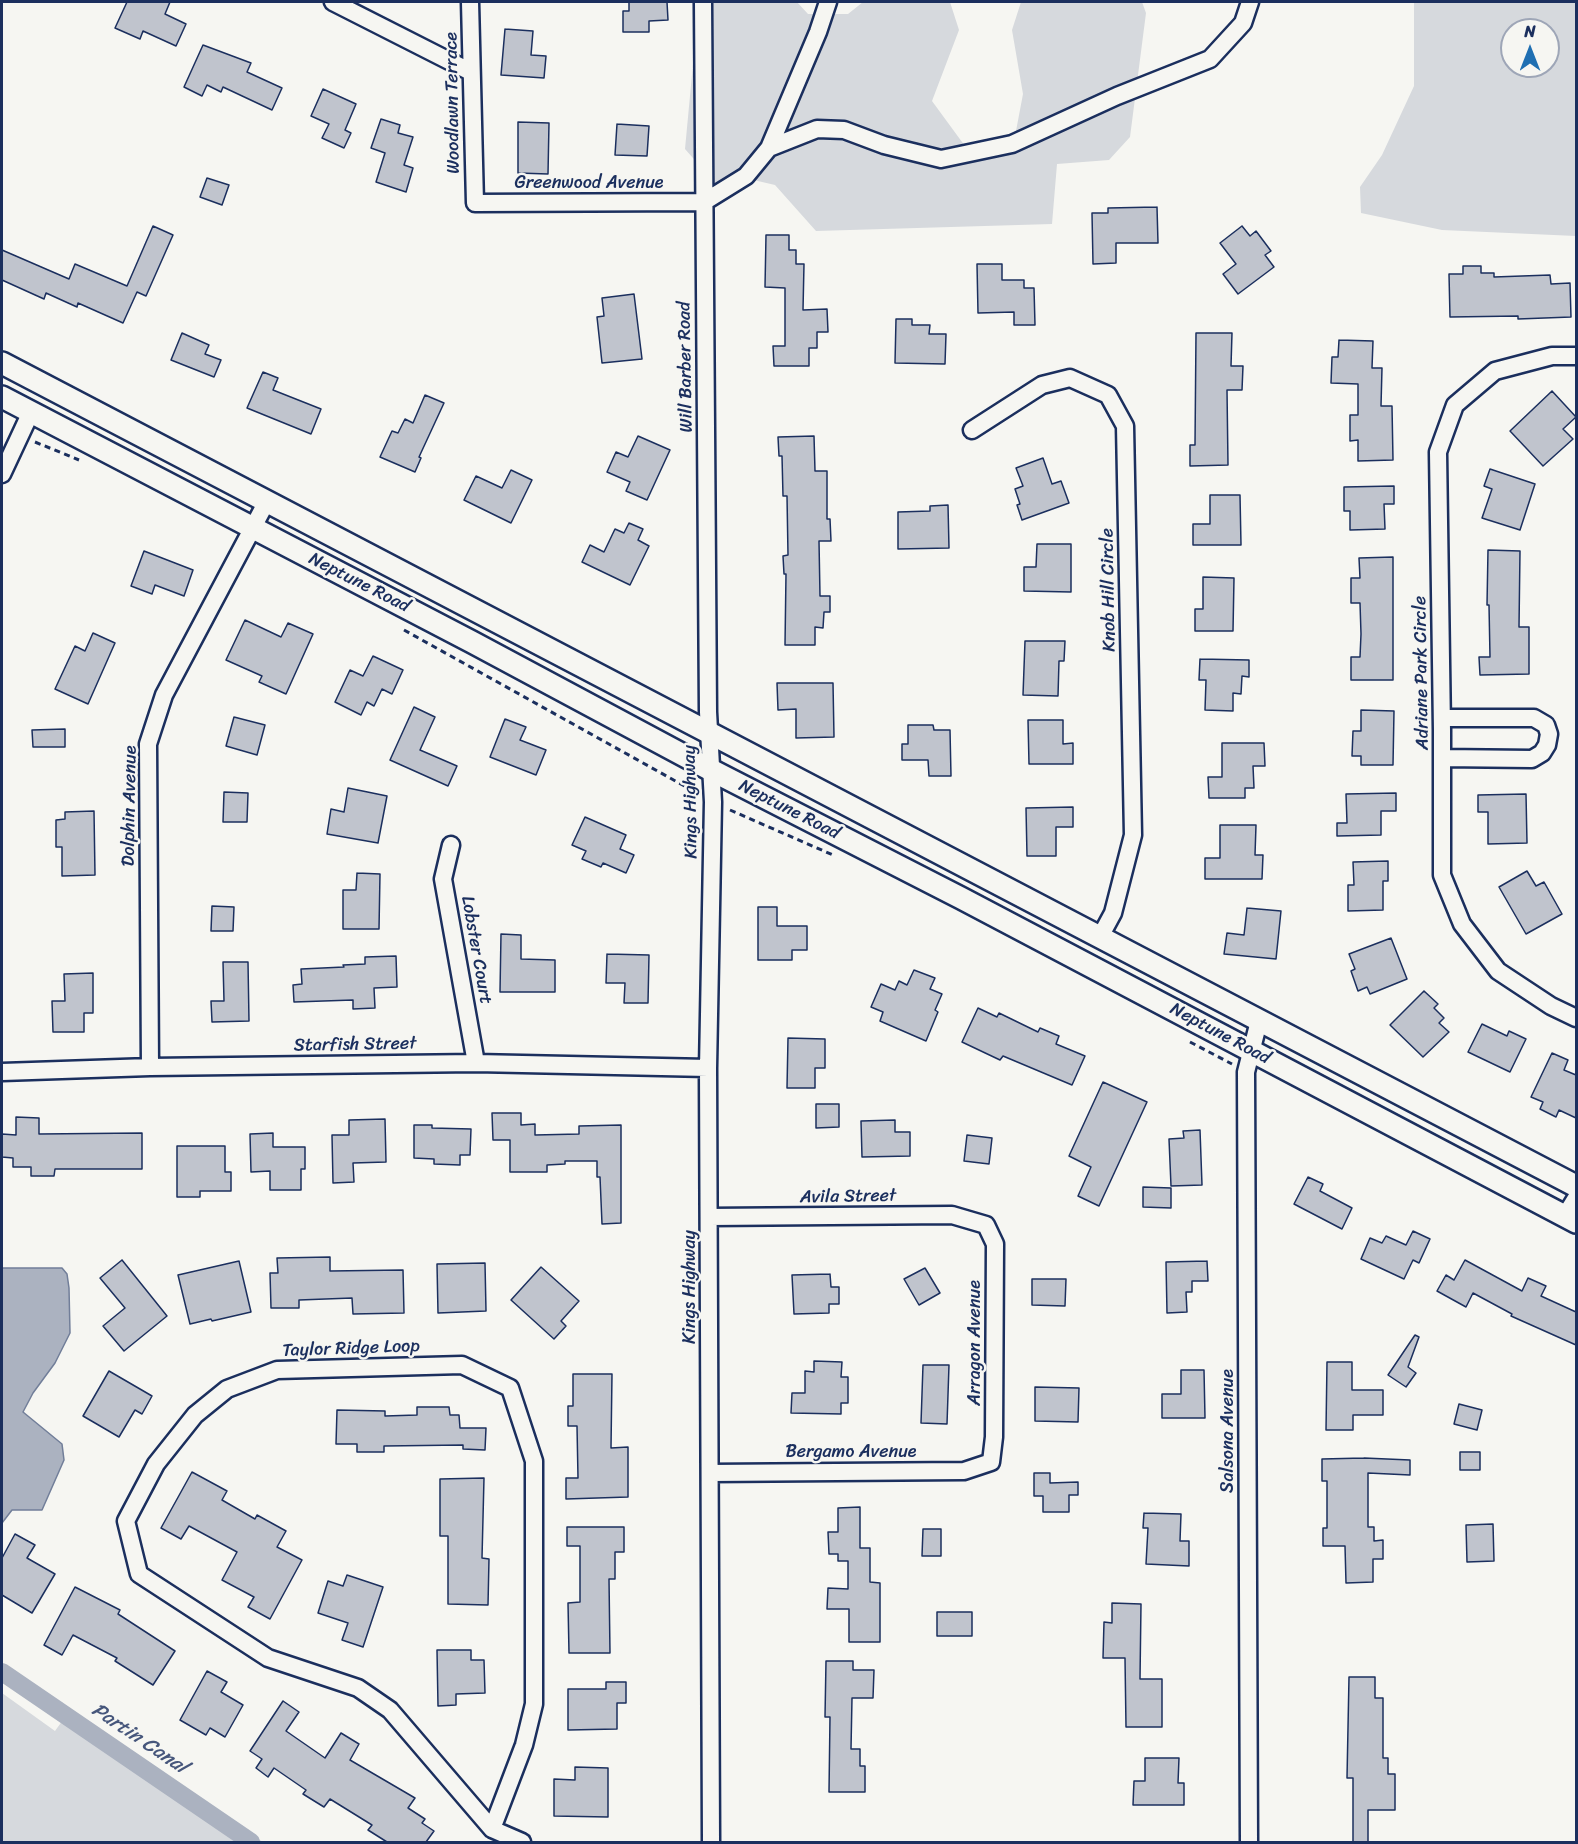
<!DOCTYPE html>
<html>
<head>
<meta charset="utf-8">
<style>
  body { margin:0 }
  #map { position:relative; width:1578px; height:1844px; overflow:hidden; background:#f6f6f2; font-family:Sriracha,sans-serif }
  canvas { display:block }
  .frame { position:absolute; inset:0; border:3px solid #1b2f5e; pointer-events:none }
  .north { position:absolute; left:1500px; top:18px; width:60px; height:60px; box-sizing:border-box; background:#f6f6f2; border:2px solid #9ea6b7; border-radius:50%; rotate:0deg; font-size:16px; font-weight:700; line-height:24px; text-align:center; color:#1b2f5e }
  .north::after { content:''; display:block; margin:auto; width:21px; height:27px; background:#1f6fb2; clip-path:polygon(50% 0,100% 100%,50% 72%,0 100%) }
</style>
</head>
<body>
<div id="map">
<canvas width="1578" height="1844"></canvas>
<div class="frame"></div>
<div class="north">N</div>
</div>
<script>
const ctx = document.querySelector('canvas').getContext('2d');
ctx.lineJoin = 'round';
function paint(path, color) { ctx.fillStyle = color; ctx.fill(path, 'evenodd'); }
const shape = rows => new Path2D(rows.map(r => 'M' + r).join(''));
function trace(path, color, width, dash) { ctx.strokeStyle = color; ctx.lineWidth = width; ctx.lineCap = dash ? 'butt' : 'round'; ctx.setLineDash(dash || []); ctx.stroke(path); }
function write(font, color, halo, rows, align = 'center') {
  ctx.font = font + ' Sriracha,sans-serif'; ctx.lineWidth = 5; ctx.setLineDash([]); ctx.textBaseline = 'middle'; ctx.strokeStyle = halo; ctx.fillStyle = color; for (const [text, x, y, turn = 0] of rows) {
    ctx.save(); ctx.translate(x, y); ctx.rotate((+turn || 0) * Math.PI / 180); ctx.textAlign = isNaN(turn) ? turn : align; if (halo) ctx.strokeText(text, 0, 0); ctx.fillText(text, 0, 0); ctx.restore();
  }
}
paint(shape([
  [692,2,797,2,808,14,848,14,863,2,950,2,959,30,932,101,973,157,1016,131,1023,94,1012,30,1021,2,1142,2,1146,13,1130,137,1109,160,1057,164,1052,224,816,231,775,185,745,178,715,183,685,149,693,64],
  [1414,2,1576,2,1576,236,1442,230,1361,213,1360,187,1382,155,1414,86],
  [1512,30,1548,30,1548,66,1512,66],
  [2,1693,55,1731,65,1717,263,1842,2,1842]
]), '#d6d9dd');
const water = shape([
  [2,1268,62,1268,67,1274,69,1288,70,1333,55,1363,33,1393,23,1412,62,1444,64,1460,42,1510,12,1510,2,1523,2,1268]
]);
paint(water, '#abb2c0');
trace(water, '#717e99', 1.5);
trace(shape([
  [2,1672,251,1842]
]), '#abb2c0', 18);
const building = shape([
  [127,2,170,2,165,14,186,24,176,46,143,31,140,39,115,28,127,2],
  [629,2,667,2,668,20,649,21,649,32,623,32,623,11,629,11,629,2],
  [505,29,533,31,531,55,546,56,544,78,501,75,505,29],
  [203,45,251,63,247,72,282,88,272,110,223,87,221,92,207,85,202,96,184,87,203,45],
  [323,89,356,104,345,130,351,133,344,148,322,138,329,124,311,116,323,89],
  [381,119,400,125,398,133,413,137,404,165,413,168,406,192,376,182,385,153,371,148,381,119],
  [518,122,549,123,548,174,518,173,518,122],
  [617,124,649,126,647,156,615,155,617,124],
  [207,178,229,185,222,205,200,197,207,178],
  [1157,207,1158,243,1116,243,1116,263,1093,264,1092,213,1108,213,1108,208,1157,207],
  [153,226,173,235,146,296,137,292,123,323,78,303,77,307,46,293,44,299,2,280,2,250,69,279,75,264,127,286,153,226],
  [1242,226,1250,236,1256,231,1271,251,1265,255,1274,267,1238,294,1223,274,1236,264,1220,243,1242,226],
  [766,235,789,235,789,250,796,250,796,264,804,264,803,310,827,309,828,332,817,332,817,348,809,348,809,366,774,366,773,346,785,346,785,288,765,287,766,235],
  [977,264,1002,264,1002,280,1024,280,1024,288,1034,288,1035,325,1014,325,1014,312,978,313,977,264],
  [1463,266,1481,266,1481,273,1494,273,1494,277,1550,275,1551,284,1570,283,1571,317,1518,319,1518,316,1450,317,1449,274,1463,274,1463,266],
  [634,294,642,359,602,363,597,317,604,316,602,298,634,294],
  [896,319,912,319,912,325,930,325,929,334,946,334,945,364,895,363,896,319],
  [182,333,209,345,205,354,221,360,214,377,171,360,182,333],
  [1196,333,1232,333,1231,366,1243,366,1242,390,1227,390,1228,465,1190,466,1190,445,1195,445,1196,333],
  [1339,340,1373,341,1372,368,1382,368,1381,406,1392,406,1393,460,1358,461,1358,440,1350,441,1350,415,1358,415,1358,384,1331,383,1332,357,1338,357,1339,340],
  [263,372,278,378,273,390,321,409,311,434,247,408,263,372],
  [1552,391,1576,417,1563,429,1573,439,1543,466,1510,431,1552,391],
  [425,395,444,403,419,457,421,458,415,472,380,457,392,431,398,433,405,419,413,423,425,395],
  [638,436,670,450,647,500,626,491,630,482,607,472,616,452,628,457,638,436],
  [814,436,815,471,827,471,827,519,830,519,831,541,819,541,820,596,830,596,830,612,824,612,823,628,815,627,815,645,785,645,786,574,784,574,783,556,788,555,787,496,783,496,782,456,779,456,778,437,814,436],
  [1043,458,1052,484,1061,481,1069,503,1022,520,1017,505,1020,504,1015,489,1023,486,1016,468,1043,458],
  [1490,469,1535,484,1520,530,1482,518,1492,489,1484,486,1490,469],
  [511,470,532,480,511,523,464,500,476,476,502,488,511,470],
  [1394,486,1394,504,1384,504,1385,529,1350,530,1350,511,1344,511,1344,487,1394,486],
  [1210,495,1240,495,1241,545,1193,545,1193,524,1210,524,1210,495],
  [948,505,949,548,898,549,898,512,930,511,930,506,948,505],
  [629,523,643,529,638,540,649,546,630,585,582,562,590,545,604,552,615,529,624,533,629,523],
  [1037,544,1071,544,1071,592,1024,591,1024,567,1036,567,1037,544],
  [1488,550,1520,551,1519,627,1529,627,1529,674,1480,675,1479,657,1490,657,1489,605,1487,605,1488,550],
  [144,551,193,570,184,596,155,585,152,594,131,586,144,551],
  [1393,557,1393,680,1351,680,1351,657,1360,657,1361,634,1360,603,1351,603,1351,578,1360,578,1359,558,1393,557],
  [1203,577,1234,578,1233,631,1195,631,1195,609,1203,609,1203,577],
  [245,620,281,637,288,623,313,634,286,694,259,682,262,676,226,660,245,620],
  [93,633,115,643,88,704,55,689,75,646,85,651,93,633],
  [1025,641,1065,641,1064,661,1059,661,1058,696,1023,695,1025,641],
  [373,656,403,670,392,694,382,689,374,706,367,702,361,715,335,702,350,670,363,676,373,656],
  [1200,659,1249,660,1249,677,1242,676,1241,694,1233,693,1233,711,1205,710,1206,680,1199,680,1200,659],
  [777,683,833,683,834,737,796,738,796,709,778,710,777,683],
  [414,707,435,717,420,750,457,766,448,786,390,760,414,707],
  [1361,710,1394,711,1393,765,1361,765,1361,756,1352,756,1353,731,1361,731,1361,710],
  [234,717,265,725,257,755,226,746,234,717],
  [505,719,526,727,520,740,546,750,536,775,490,757,505,719],
  [1028,720,1063,720,1063,744,1073,743,1073,764,1029,764,1028,720],
  [908,725,933,725,934,730,950,730,951,776,929,776,928,760,902,760,902,744,908,744,908,725],
  [65,729,65,747,33,747,32,730,65,729],
  [1222,743,1264,743,1265,766,1253,766,1254,788,1245,788,1245,798,1209,798,1208,777,1222,777,1222,743],
  [348,788,387,796,378,843,327,834,331,809,344,812,348,788],
  [224,792,248,793,247,822,223,822,224,792],
  [1396,793,1396,811,1381,811,1381,835,1337,836,1337,823,1347,823,1346,794,1396,793],
  [1526,794,1527,843,1488,844,1488,812,1478,812,1478,795,1526,794],
  [1073,807,1073,827,1056,827,1056,856,1027,856,1026,808,1073,807],
  [94,811,95,875,62,876,62,847,56,847,56,820,65,819,65,812,94,811],
  [585,817,626,835,620,849,634,855,626,873,603,863,601,867,582,859,586,851,572,845,585,817],
  [1220,825,1256,825,1255,855,1263,855,1262,879,1205,879,1205,858,1220,858,1220,825],
  [1388,861,1388,881,1383,881,1383,910,1348,911,1348,885,1354,885,1353,862,1388,861],
  [1527,871,1536,886,1544,882,1562,914,1526,934,1499,887,1527,871],
  [357,873,380,874,379,929,343,929,343,890,356,890,357,873],
  [212,906,234,907,233,931,211,931,212,906],
  [758,907,777,907,777,926,807,926,807,950,792,950,792,960,758,960,758,907],
  [1247,908,1281,911,1276,959,1224,954,1227,933,1244,935,1247,908],
  [501,934,521,935,521,959,555,960,555,992,500,992,501,934],
  [1391,938,1407,979,1370,994,1367,987,1358,991,1351,971,1355,969,1349,954,1391,938],
  [607,954,649,955,648,1003,624,1003,625,983,606,983,607,954],
  [396,956,397,987,374,988,375,1008,353,1009,353,1000,294,1002,293,985,302,984,301,969,344,967,343,965,365,964,365,957,396,956],
  [223,962,248,962,249,1021,212,1022,211,1001,224,1001,223,962],
  [914,970,935,978,930,989,942,994,935,1010,938,1012,926,1041,880,1021,883,1012,871,1007,881,984,895,990,899,981,907,985,914,970],
  [93,973,93,1013,84,1013,84,1032,53,1032,52,1001,65,1001,64,974,93,973],
  [1424,991,1438,1004,1434,1008,1444,1018,1439,1023,1449,1032,1423,1057,1390,1025,1424,991],
  [978,1008,997,1017,999,1013,1038,1032,1040,1028,1059,1036,1056,1044,1085,1056,1072,1085,1003,1056,1000,1060,962,1042,978,1008],
  [1482,1024,1507,1036,1509,1031,1526,1039,1510,1072,1468,1052,1482,1024],
  [788,1038,825,1039,825,1068,815,1068,815,1088,787,1088,788,1038],
  [1552,1053,1568,1060,1564,1070,1576,1075,1576,1118,1559,1110,1556,1117,1540,1109,1543,1102,1531,1097,1552,1053],
  [1103,1082,1147,1102,1099,1206,1078,1196,1091,1167,1069,1156,1103,1082],
  [816,1104,839,1104,839,1127,816,1128,816,1104],
  [492,1113,521,1113,521,1125,535,1124,535,1135,579,1134,579,1126,621,1125,621,1223,602,1224,600,1177,597,1177,597,1161,565,1161,565,1164,547,1165,547,1172,510,1172,510,1140,493,1140,492,1113],
  [16,1117,39,1118,39,1134,142,1133,142,1169,55,1169,54,1176,31,1176,31,1167,13,1167,13,1158,2,1157,2,1134,16,1135,16,1117],
  [385,1119,386,1162,353,1163,354,1182,333,1183,332,1135,349,1135,349,1120,385,1119],
  [895,1120,895,1132,910,1132,910,1156,862,1157,861,1121,895,1120],
  [414,1125,432,1125,432,1128,471,1129,470,1155,460,1155,460,1165,434,1164,434,1159,414,1158,414,1125],
  [1200,1130,1202,1185,1171,1186,1169,1139,1184,1138,1183,1131,1200,1130],
  [273,1133,273,1147,305,1147,305,1169,301,1169,301,1190,270,1190,270,1171,251,1172,250,1134,273,1133],
  [967,1135,992,1138,989,1164,964,1161,967,1135],
  [177,1146,225,1146,225,1172,231,1172,231,1191,200,1191,200,1197,177,1197,177,1146],
  [1308,1177,1323,1184,1320,1191,1352,1208,1342,1229,1294,1204,1308,1177],
  [1143,1187,1171,1188,1171,1208,1143,1207,1143,1187],
  [1413,1231,1430,1239,1419,1263,1413,1260,1404,1279,1361,1259,1370,1238,1382,1243,1386,1236,1406,1245,1413,1231],
  [330,1257,330,1271,403,1270,404,1313,353,1314,352,1298,299,1300,299,1308,271,1308,270,1273,278,1273,277,1258,330,1257],
  [122,1260,167,1316,124,1351,103,1326,125,1308,100,1278,122,1260],
  [1465,1260,1522,1291,1528,1278,1546,1286,1541,1296,1576,1312,1576,1345,1511,1316,1512,1314,1473,1293,1466,1307,1437,1291,1446,1275,1454,1280,1465,1260],
  [239,1261,251,1312,212,1321,211,1319,190,1324,178,1275,239,1261],
  [1207,1261,1208,1281,1192,1281,1192,1292,1186,1292,1187,1312,1167,1313,1166,1262,1207,1261],
  [485,1263,486,1311,438,1313,437,1264,485,1263],
  [541,1267,579,1301,561,1321,566,1326,554,1339,511,1300,541,1267],
  [925,1268,940,1293,919,1305,904,1279,925,1268],
  [830,1274,831,1287,839,1287,839,1304,829,1304,829,1313,794,1314,792,1275,830,1274],
  [1032,1279,1066,1279,1065,1306,1032,1305,1032,1279],
  [1415,1335,1419,1337,1408,1367,1416,1373,1406,1387,1388,1375,1415,1335],
  [814,1361,842,1362,841,1377,848,1377,848,1403,841,1403,841,1414,791,1413,792,1393,805,1393,805,1371,814,1372,814,1361],
  [1327,1362,1352,1362,1352,1390,1383,1390,1383,1415,1353,1415,1353,1430,1326,1430,1327,1362],
  [923,1365,949,1365,947,1424,921,1423,923,1365],
  [1181,1370,1204,1370,1205,1418,1162,1418,1162,1394,1181,1394,1181,1370],
  [109,1371,152,1396,142,1414,135,1410,119,1437,83,1416,109,1371],
  [573,1374,612,1374,611,1448,628,1447,628,1497,566,1499,566,1478,578,1478,577,1426,568,1426,568,1406,573,1406,573,1374],
  [1035,1387,1079,1388,1078,1422,1035,1421,1035,1387],
  [1459,1404,1482,1410,1477,1430,1454,1424,1459,1404],
  [417,1407,449,1407,450,1415,459,1415,460,1428,486,1428,485,1450,463,1449,463,1445,384,1446,384,1452,357,1452,357,1444,336,1444,337,1410,385,1411,385,1416,417,1415,417,1407],
  [1460,1452,1480,1452,1480,1470,1460,1470,1460,1452],
  [1364,1458,1410,1460,1410,1475,1368,1473,1368,1527,1374,1527,1374,1541,1383,1540,1383,1559,1373,1559,1373,1582,1346,1583,1345,1546,1323,1546,1323,1528,1327,1528,1327,1481,1322,1481,1322,1459,1364,1458],
  [192,1472,227,1491,222,1500,255,1519,257,1515,286,1531,277,1547,302,1560,270,1619,248,1607,254,1597,222,1580,237,1552,189,1526,181,1539,161,1528,192,1472],
  [1034,1473,1050,1473,1050,1483,1078,1482,1078,1495,1069,1495,1069,1512,1043,1512,1043,1496,1034,1496,1034,1473],
  [484,1478,482,1558,489,1559,488,1605,448,1604,448,1536,440,1536,440,1479,484,1478],
  [860,1507,860,1548,870,1548,870,1582,880,1583,880,1642,849,1642,849,1609,827,1609,828,1588,848,1589,848,1561,838,1561,838,1554,829,1554,828,1532,838,1532,838,1508,860,1507],
  [1144,1513,1181,1514,1180,1541,1189,1541,1189,1566,1146,1564,1148,1528,1143,1528,1144,1513],
  [1493,1524,1494,1561,1467,1562,1466,1525,1493,1524],
  [567,1527,624,1527,624,1552,615,1552,615,1579,609,1579,610,1653,569,1653,568,1603,580,1602,580,1546,567,1546,567,1527],
  [923,1529,941,1529,941,1556,922,1556,923,1529],
  [15,1534,35,1545,27,1558,55,1574,32,1613,2,1595,2,1558,15,1534],
  [347,1575,383,1587,363,1647,342,1640,348,1623,318,1613,328,1581,343,1586,347,1575],
  [75,1587,120,1610,118,1614,175,1651,153,1685,115,1661,117,1658,73,1635,62,1655,44,1645,75,1587],
  [1112,1603,1141,1604,1140,1679,1162,1679,1162,1727,1126,1727,1125,1658,1103,1658,1104,1622,1112,1623,1112,1603],
  [937,1612,972,1612,972,1636,937,1636,937,1612],
  [437,1650,471,1650,471,1660,484,1660,485,1693,456,1694,456,1705,438,1706,437,1650],
  [826,1661,853,1661,853,1670,874,1670,873,1698,852,1698,851,1749,860,1749,860,1766,865,1766,865,1792,829,1792,830,1717,825,1717,826,1661],
  [207,1671,227,1682,221,1692,243,1705,225,1737,210,1728,206,1735,180,1720,207,1671],
  [1349,1677,1375,1677,1375,1698,1383,1698,1383,1758,1388,1758,1388,1774,1395,1774,1395,1810,1368,1810,1368,1842,1353,1842,1353,1778,1347,1778,1349,1677],
  [606,1682,626,1682,626,1703,617,1703,617,1729,568,1730,568,1689,606,1689,606,1682],
  [283,1701,299,1712,286,1731,325,1758,341,1733,359,1744,350,1760,415,1798,408,1808,425,1819,422,1823,434,1831,426,1842,387,1842,368,1830,372,1825,330,1799,324,1807,303,1794,306,1790,274,1768,268,1777,256,1768,262,1759,250,1751,283,1701],
  [1145,1758,1179,1758,1178,1783,1184,1783,1184,1805,1133,1805,1134,1781,1145,1781,1145,1758],
  [575,1767,608,1768,608,1817,554,1816,554,1779,575,1780,575,1767]
]);
paint(building, '#c0c4cd');
trace(building, '#1b2f5e', 1.5);
const minor = shape([
  [333,2,471,72],
  [470,2,475,203,704,202,746,176,769,148,818,32,828,2],
  [703,2,708,712,713,802,708,1068,711,1842],
  [769,148,817,129,844,130,884,145,941,159,1012,144,1117,96,1210,59,1243,23,1250,2],
  [1576,356,1552,356,1495,371,1455,405,1438,452,1442,730,1442,875,1462,924,1498,971,1551,1006,1576,1018],
  [972,430,1042,385,1070,378,1108,395,1125,426,1133,835,1113,913,1100,937],
  [2,474,31,412],
  [1442,718,1534,718,1546,725,1549,734,1547,745,1542,753,1532,759,1442,758],
  [451,845,443,879,476,1063],
  [150,1067,148,744,164,695,267,501],
  [2,1072,150,1067,476,1063,708,1068],
  [1565,1216,1576,1198],
  [709,1217,952,1215,986,1225,995,1244,994,1437,991,1462,964,1471,710,1473],
  [492,1829,524,1745,534,1704,534,1461,510,1388,462,1365,277,1370,227,1389,195,1415,156,1464,126,1521,139,1574,268,1658,358,1688,390,1710,492,1829,522,1842],
  [1249,1842,1246,1072,1259,1021]
]);
const major = shape([
  [2,363,1576,1186],
  [2,397,472,642,711,770,961,898,1576,1222]
]);
trace(minor, '#1b2f5e', 21);
trace(major, '#1b2f5e', 26);
trace(shape([
  [35,442,79,460],
  [404,630,697,793],
  [730,810,833,855],
  [1190,1042,1232,1064]
]), '#1b2f5e', 3, [6, 4.5]);
trace(minor, '#f6f6f2', 16);
trace(major, '#f6f6f2', 21);
write('18px', '#1b2f5e', '#f6f6f2', [
  ["Woodlawn Terrace",453,103,-91],
  ["Greenwood Avenue",589,183],
  ["Will Barber Road",686,367,-91],
  ["Neptune Road",359,583,27],
  ["Knob Hill Circle",1109,590,-91],
  ["Adriane Park Circle",1422,673,-91],
  ["Kings Highway",691,802,-91],
  ["Dolphin Avenue",130,806,-89],
  ["Neptune Road",789,810,27],
  ["Lobster Court",476,950,80],
  ["Neptune Road",1220,1034,28],
  ["Starfish Street",355,1045,-1],
  ["Avila Street",848,1197,-1],
  ["Kings Highway",690,1287,-90],
  ["Arragon Avenue",975,1343,-90],
  ["Taylor Ridge Loop",351,1349,-2],
  ["Salsona Avenue",1228,1431,-90],
  ["Bergamo Avenue",851,1452]
]);
write('italic 20px', '#46567b', '#f6f6f2', [
  ["Partin Canal",139,1739,34]
]);
</script>
</body>
</html>
